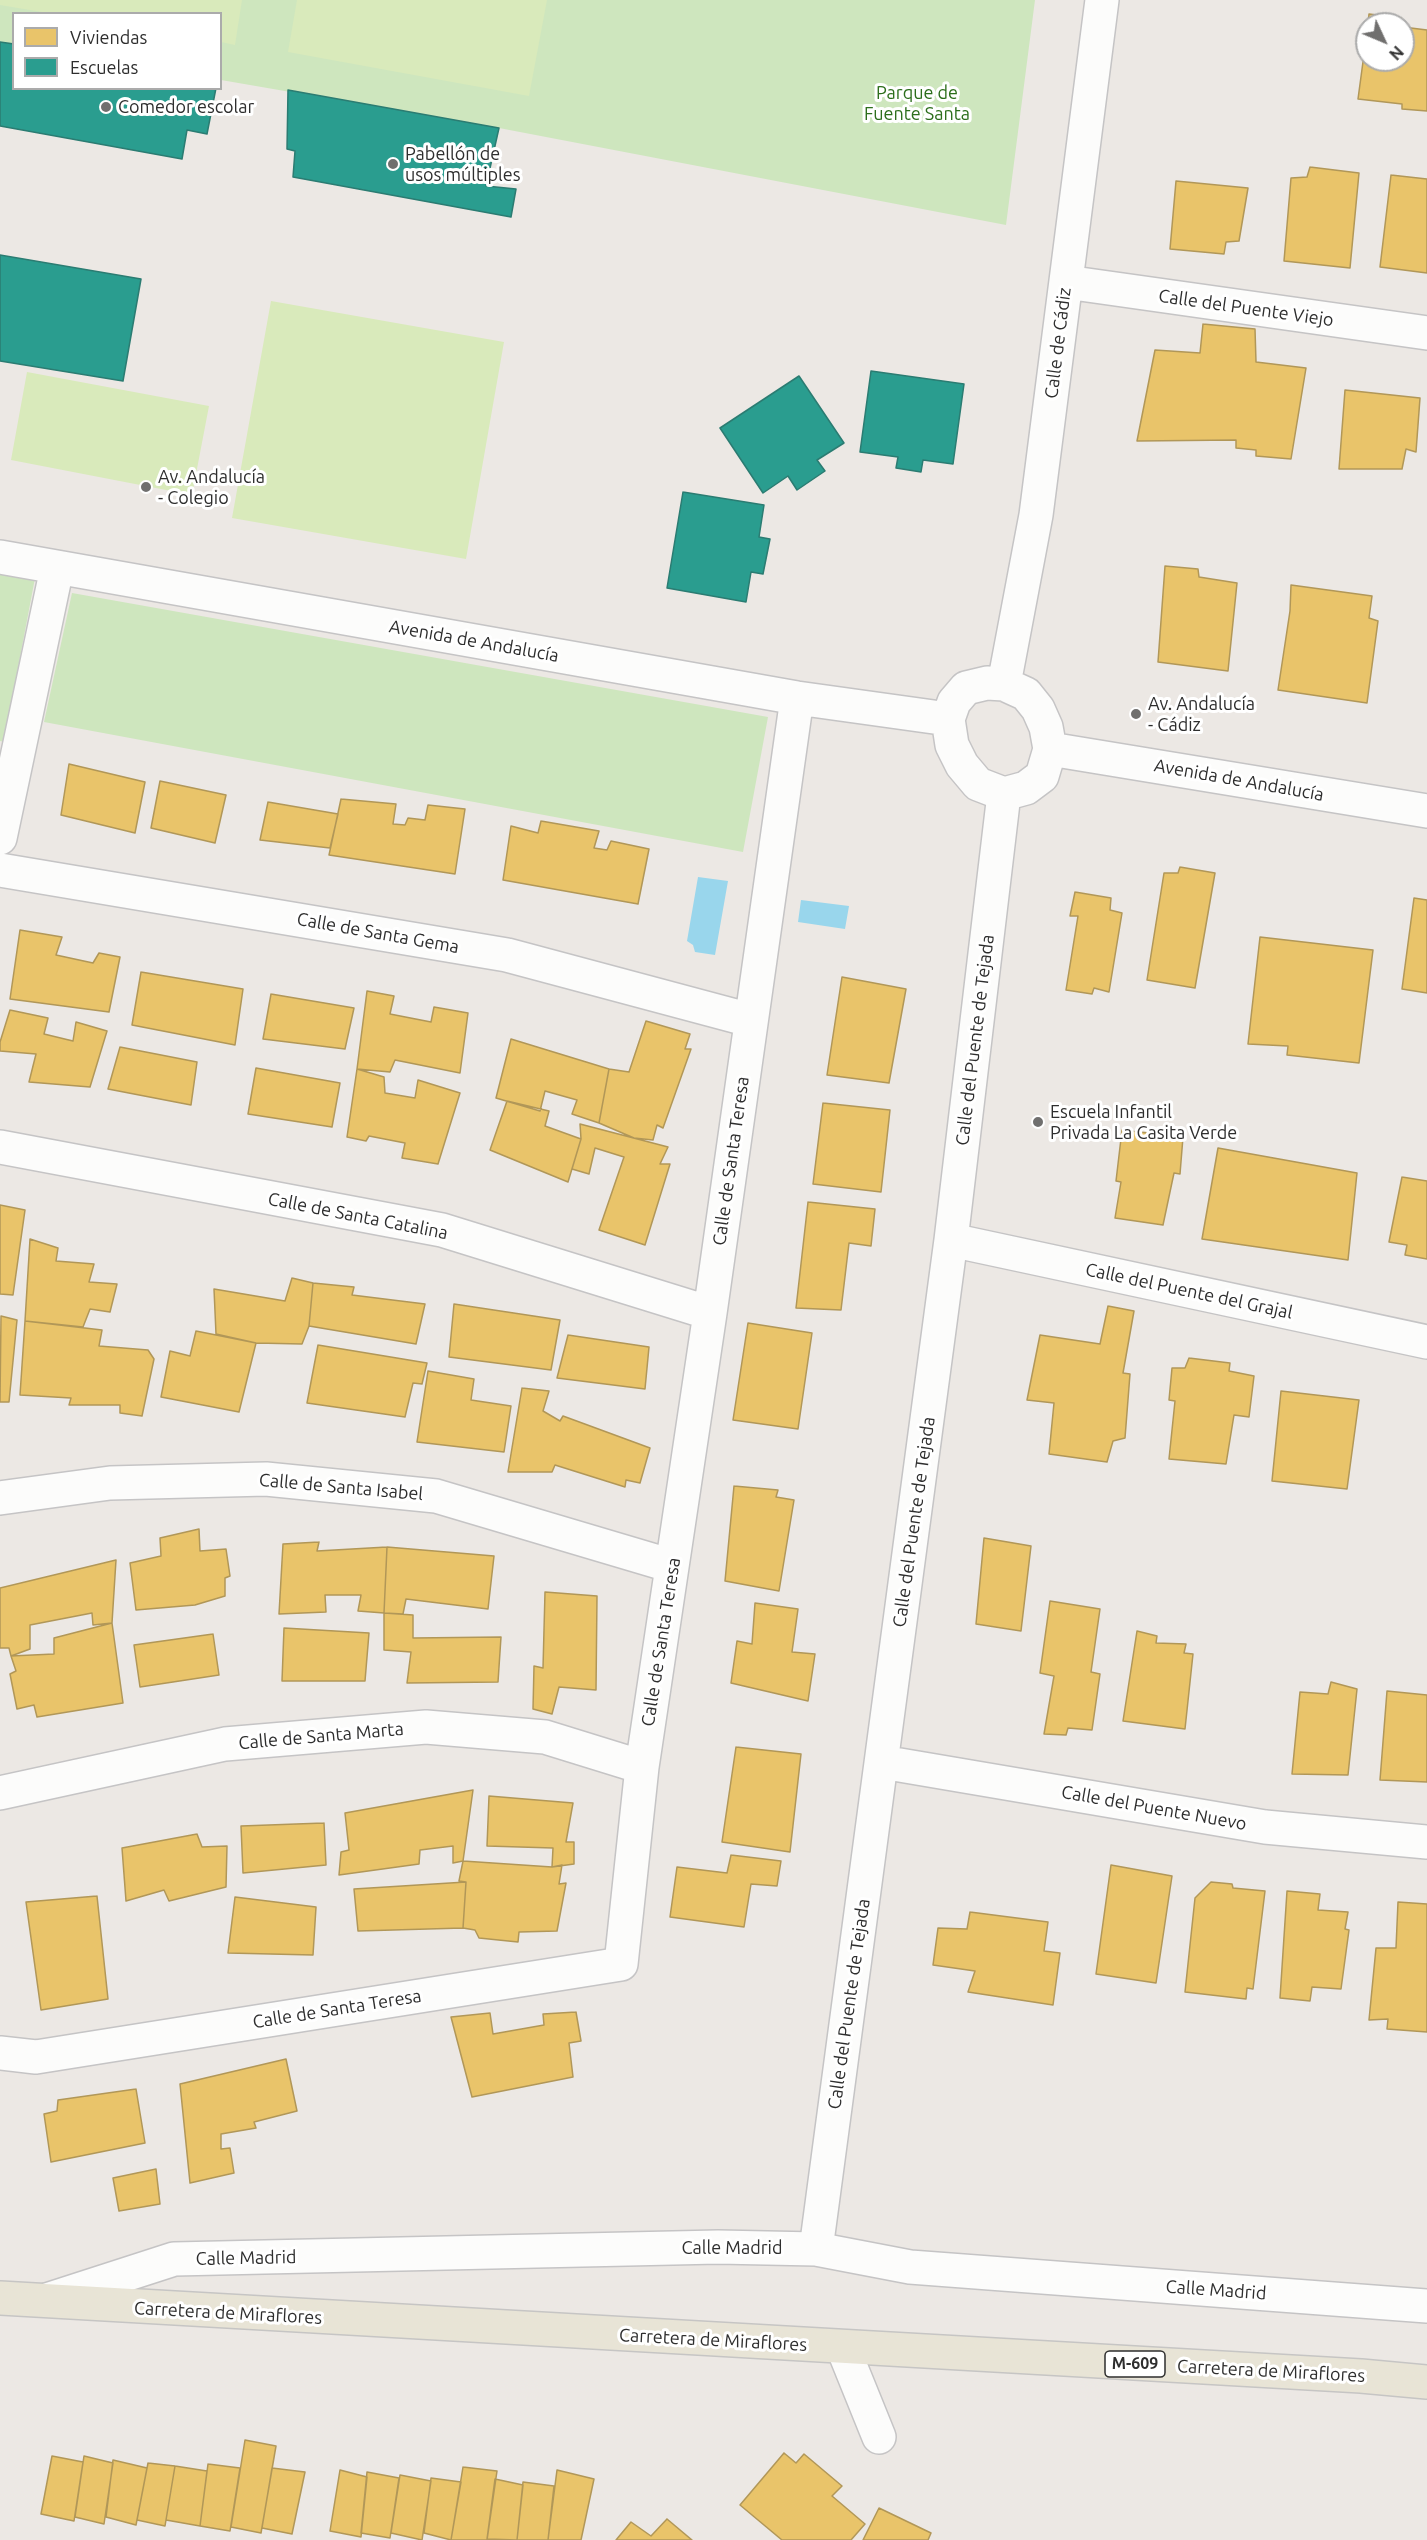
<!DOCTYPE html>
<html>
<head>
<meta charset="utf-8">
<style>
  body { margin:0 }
  #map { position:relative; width:1427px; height:2540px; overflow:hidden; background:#ece8e4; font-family:Ubuntu,sans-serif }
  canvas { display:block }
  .legend { position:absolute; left:12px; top:12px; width:210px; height:78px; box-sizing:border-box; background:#fff; border:2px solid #ababab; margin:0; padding:8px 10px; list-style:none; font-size:18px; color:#2e2e2e }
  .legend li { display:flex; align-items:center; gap:12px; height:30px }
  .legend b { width:30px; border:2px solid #ababab }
  .north { position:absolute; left:1355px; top:12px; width:60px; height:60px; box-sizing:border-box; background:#fff; border:2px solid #ababab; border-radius:50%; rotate:134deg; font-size:16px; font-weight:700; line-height:24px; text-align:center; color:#2e2e2e }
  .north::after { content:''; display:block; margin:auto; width:21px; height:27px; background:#706f6e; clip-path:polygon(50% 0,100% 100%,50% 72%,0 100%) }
</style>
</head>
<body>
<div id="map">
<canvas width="1427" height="2540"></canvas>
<ul class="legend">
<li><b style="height:16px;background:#e9c46a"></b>Viviendas</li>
<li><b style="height:16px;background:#2a9d8f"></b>Escuelas</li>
</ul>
<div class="north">N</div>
</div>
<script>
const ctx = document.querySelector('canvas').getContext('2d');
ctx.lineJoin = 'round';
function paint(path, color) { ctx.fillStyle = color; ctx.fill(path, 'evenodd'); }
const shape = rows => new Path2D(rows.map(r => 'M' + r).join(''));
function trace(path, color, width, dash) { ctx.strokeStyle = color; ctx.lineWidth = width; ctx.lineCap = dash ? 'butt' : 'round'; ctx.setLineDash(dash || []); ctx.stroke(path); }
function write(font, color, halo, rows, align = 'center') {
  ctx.font = font + ' Ubuntu,sans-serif'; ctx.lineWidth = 6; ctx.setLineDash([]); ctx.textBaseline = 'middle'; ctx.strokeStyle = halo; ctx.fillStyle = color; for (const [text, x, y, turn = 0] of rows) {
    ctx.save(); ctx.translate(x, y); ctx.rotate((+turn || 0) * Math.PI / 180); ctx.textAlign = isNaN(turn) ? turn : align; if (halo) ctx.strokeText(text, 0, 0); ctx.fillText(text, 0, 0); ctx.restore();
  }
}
paint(shape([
  [0,0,1035,0,1006,225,499,128,221,80,220,14,14,14,13,45,0,42],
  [0,571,35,578,4,742,0,741],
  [72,593,768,717,743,852,44,722]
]), '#cee6be');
paint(shape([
  [0,0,242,0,235,45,221,42,220,14,48,13,0,5],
  [297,0,547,0,529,96,288,52],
  [271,301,504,342,466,559,232,518],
  [27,372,209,406,192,495,11,460]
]), '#d9eabb');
paint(shape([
  [698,877,728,881,715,955,695,952,693,945,687,941],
  [801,900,849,906,845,929,798,922]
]), '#99d6ec');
const homes = shape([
  [1369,14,1401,18,1400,24,1368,24,1369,14],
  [1403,27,1427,30,1427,111,1402,109,1402,104,1358,99,1367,32,1367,60,1403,60,1403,27],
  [1310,167,1359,173,1350,268,1284,261,1291,178,1307,177,1310,167],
  [1391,175,1427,179,1427,273,1380,267,1391,175],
  [1176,181,1248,188,1239,241,1226,242,1224,254,1170,249,1176,181],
  [1203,324,1255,329,1256,362,1306,368,1291,459,1256,456,1256,450,1236,448,1236,440,1137,441,1155,350,1200,353,1203,324],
  [1345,390,1420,398,1416,452,1406,449,1402,469,1339,469,1345,390],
  [1165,566,1198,569,1199,577,1237,583,1228,671,1158,662,1165,566],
  [1291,585,1372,596,1369,618,1378,621,1367,703,1278,690,1290,611,1291,585],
  [69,764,145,782,135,833,61,815,69,764],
  [160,781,226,795,215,843,151,828,160,781],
  [341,799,396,804,393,824,405,825,408,818,425,820,428,805,465,809,455,874,329,855,341,799],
  [268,802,338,814,330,848,260,840,268,802],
  [541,821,599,831,594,848,607,850,611,841,649,849,638,904,503,880,511,826,538,833,541,821],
  [1180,867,1215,873,1195,988,1147,980,1164,873,1178,873,1180,867],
  [1075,892,1111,898,1110,910,1122,913,1109,992,1094,988,1092,994,1066,990,1078,916,1070,916,1075,892],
  [1414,898,1427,900,1427,993,1402,989,1414,898],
  [20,930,62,937,56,955,93,963,99,953,120,957,109,1012,10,999,20,930],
  [1260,937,1373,950,1359,1063,1287,1055,1288,1046,1248,1044,1260,937],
  [141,972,243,989,235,1045,132,1025,141,972],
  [842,977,906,989,889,1083,827,1075,842,977],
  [367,991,394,996,390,1014,431,1022,434,1007,468,1013,460,1073,395,1060,390,1072,357,1069,367,991],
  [271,994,354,1008,345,1049,263,1039,271,994],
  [10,1010,48,1018,44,1034,73,1041,76,1022,107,1031,90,1087,29,1082,36,1054,0,1051,0,1042,10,1010],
  [646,1021,690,1034,685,1049,691,1049,663,1128,657,1125,653,1140,634,1138,599,1123,609,1069,629,1072,646,1021],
  [511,1039,609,1069,599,1123,572,1114,577,1100,545,1091,540,1111,496,1098,511,1039],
  [120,1047,197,1062,191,1105,108,1089,120,1047],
  [256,1068,340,1083,332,1127,248,1114,256,1068],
  [357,1069,384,1077,385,1093,415,1098,418,1080,460,1093,438,1164,402,1158,405,1143,369,1136,366,1141,347,1137,357,1069],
  [507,1101,549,1111,545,1126,581,1139,568,1182,490,1150,507,1101],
  [823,1103,890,1110,881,1192,813,1184,823,1103],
  [580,1124,668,1147,660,1164,670,1164,645,1245,599,1230,624,1157,595,1148,589,1174,572,1169,581,1139,580,1124],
  [1122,1130,1183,1137,1180,1174,1174,1173,1163,1225,1115,1218,1121,1182,1116,1181,1122,1130],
  [1218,1148,1357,1173,1348,1260,1202,1239,1218,1148],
  [1402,1177,1427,1181,1427,1259,1405,1255,1407,1245,1389,1242,1402,1177],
  [808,1202,875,1209,871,1246,849,1243,841,1310,796,1308,808,1202],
  [0,1205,25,1210,13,1295,0,1294,0,1205],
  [30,1239,58,1248,56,1261,94,1264,89,1282,117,1284,110,1312,90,1309,83,1327,25,1321,30,1239],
  [292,1278,313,1283,309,1326,302,1344,256,1343,216,1334,214,1289,285,1301,292,1278],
  [313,1283,354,1287,352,1295,425,1304,416,1344,309,1326,313,1283],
  [454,1304,560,1320,551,1370,449,1357,454,1304],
  [1108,1306,1134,1311,1123,1373,1130,1374,1125,1438,1113,1441,1107,1462,1049,1454,1054,1403,1027,1400,1040,1335,1100,1344,1108,1306],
  [1,1316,17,1320,9,1402,0,1402,1,1316],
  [25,1321,102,1330,99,1346,148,1350,154,1359,142,1416,120,1413,120,1405,69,1405,71,1398,20,1395,25,1321],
  [748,1323,812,1333,798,1429,733,1420,748,1323],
  [196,1331,256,1343,239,1412,161,1397,170,1351,190,1356,196,1331],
  [568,1335,649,1347,645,1389,557,1378,568,1335],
  [318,1345,427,1363,422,1384,413,1383,405,1417,307,1403,318,1345],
  [1189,1358,1230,1363,1229,1371,1254,1376,1249,1417,1234,1415,1226,1464,1169,1459,1175,1401,1169,1400,1172,1368,1185,1368,1189,1358],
  [428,1371,474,1379,471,1400,511,1406,504,1452,417,1442,428,1371],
  [522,1388,549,1391,543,1411,560,1421,563,1416,650,1448,640,1483,626,1480,625,1487,555,1465,552,1472,508,1472,522,1388],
  [1281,1391,1359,1400,1347,1489,1272,1481,1281,1391],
  [734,1486,778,1490,776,1497,794,1500,779,1591,725,1581,734,1486],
  [199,1529,200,1551,226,1549,230,1576,225,1578,225,1596,195,1605,136,1610,130,1563,161,1556,160,1538,199,1529],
  [984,1538,1031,1546,1021,1631,976,1624,984,1538],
  [319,1542,317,1551,387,1547,384,1613,358,1611,361,1595,325,1595,326,1612,279,1614,283,1544,319,1542],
  [387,1547,494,1556,488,1609,406,1599,403,1614,384,1613,387,1547],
  [116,1560,112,1623,93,1625,92,1613,30,1625,30,1649,11,1656,9,1648,0,1648,0,1588,116,1560],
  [545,1592,597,1596,596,1690,559,1687,552,1714,533,1709,534,1666,543,1668,545,1592],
  [1050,1601,1100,1609,1091,1672,1100,1674,1092,1730,1068,1728,1066,1735,1044,1734,1054,1676,1040,1673,1050,1601],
  [755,1603,798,1609,792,1652,815,1654,808,1701,731,1683,737,1641,752,1644,755,1603],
  [384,1613,413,1615,413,1638,501,1637,498,1682,407,1683,411,1652,384,1650,384,1613],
  [112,1623,123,1703,37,1717,34,1705,17,1709,10,1674,16,1671,11,1656,54,1654,54,1638,112,1623],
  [284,1628,369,1633,365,1681,282,1681,284,1628],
  [1137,1631,1157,1636,1156,1643,1186,1644,1184,1653,1193,1654,1185,1729,1123,1721,1137,1631],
  [213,1634,219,1675,140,1687,134,1645,213,1634],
  [1331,1682,1357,1689,1348,1775,1292,1774,1300,1692,1328,1694,1331,1682],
  [1387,1691,1427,1695,1427,1782,1380,1780,1387,1691],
  [736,1747,801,1754,790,1852,722,1842,736,1747],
  [473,1790,463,1861,453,1863,453,1846,420,1850,419,1864,339,1875,341,1852,349,1850,345,1813,473,1790],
  [489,1796,573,1803,566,1842,574,1842,574,1864,552,1867,553,1848,487,1846,489,1796],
  [324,1823,326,1865,243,1873,241,1826,324,1823],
  [197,1834,202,1847,227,1846,226,1887,169,1901,164,1890,126,1901,122,1848,197,1834],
  [731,1855,781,1861,777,1886,751,1884,744,1927,670,1917,677,1867,727,1873,731,1855],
  [463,1861,552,1867,562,1865,559,1884,566,1883,557,1931,519,1932,518,1942,479,1938,475,1930,463,1928,466,1882,459,1881,463,1861],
  [1111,1865,1172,1876,1156,1983,1096,1974,1111,1865],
  [466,1882,463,1928,358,1931,354,1889,466,1882],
  [1211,1882,1232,1884,1233,1888,1265,1891,1253,1989,1247,1988,1246,1999,1185,1992,1195,1898,1211,1882],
  [1287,1891,1320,1894,1318,1910,1348,1912,1345,1929,1349,1930,1341,1989,1312,1987,1310,2001,1280,1998,1287,1891],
  [97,1896,108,1999,41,2010,26,1902,97,1896],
  [235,1897,316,1907,313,1955,228,1953,235,1897],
  [1398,1902,1427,1904,1427,2032,1387,2029,1388,2019,1369,2020,1376,1948,1396,1948,1398,1902],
  [970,1912,1048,1922,1044,1951,1060,1953,1053,2005,968,1992,975,1971,933,1965,938,1928,967,1929,970,1912],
  [576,2012,581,2041,569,2043,573,2077,472,2097,451,2017,490,2013,493,2034,544,2025,543,2014,576,2012],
  [286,2059,297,2111,254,2122,256,2128,221,2134,221,2149,230,2148,234,2173,190,2183,180,2084,286,2059],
  [136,2089,145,2143,51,2162,44,2114,57,2111,58,2100,136,2089],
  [156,2169,160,2204,119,2211,113,2178,156,2169],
  [245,2440,276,2446,261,2533,231,2527,245,2440],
  [784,2453,796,2463,804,2454,842,2486,832,2496,865,2524,851,2540,782,2540,740,2505,784,2453],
  [52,2456,83,2462,74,2521,41,2514,52,2456],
  [84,2456,113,2463,104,2524,75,2517,84,2456],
  [113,2460,147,2468,136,2525,106,2517,113,2460],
  [148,2463,175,2466,165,2526,137,2520,148,2463],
  [208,2464,240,2468,230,2531,200,2526,208,2464],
  [175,2466,207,2471,200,2526,166,2520,175,2466],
  [463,2467,497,2471,487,2540,451,2540,463,2467],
  [272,2468,305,2472,292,2534,262,2528,272,2468],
  [340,2470,367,2477,361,2537,330,2531,340,2470],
  [557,2470,594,2479,581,2540,548,2540,557,2470],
  [367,2472,399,2478,390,2538,361,2533,367,2472],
  [400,2475,431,2481,422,2540,391,2533,400,2475],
  [431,2478,461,2482,451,2540,424,2533,431,2478],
  [495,2479,523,2485,517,2540,487,2539,495,2479],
  [523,2482,554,2486,548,2540,517,2540,523,2482],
  [879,2508,931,2533,928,2540,863,2540,879,2508],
  [667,2519,692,2540,616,2540,631,2522,651,2536,667,2519]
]);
paint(homes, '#e9c46a');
trace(homes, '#b19758', 1.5);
const schools = shape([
  [0,42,14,44,14,88,216,88,207,134,187,130,182,159,0,126,0,42],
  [288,90,499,128,486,186,516,189,511,217,293,177,295,151,287,149,288,90],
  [0,255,141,279,123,381,0,361,0,255],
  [871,371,964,384,953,464,923,460,921,472,896,468,898,457,860,452,871,371],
  [799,376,844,443,817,460,825,471,797,490,788,476,763,493,720,428,799,376],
  [683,492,764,505,759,537,770,539,763,574,751,572,746,602,667,588,683,492]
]);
paint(schools, '#2a9d8f');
trace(schools, '#2b7c72', 1.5);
const minor = shape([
  [1066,282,1427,333],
  [0,557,797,698,948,719],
  [987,683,1004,684,1026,694,1038,709,1046,727,1050,749,1042,776,1026,788,1004,794,978,784,962,765,952,745,948,719,954,702,966,688,987,683],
  [1004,684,1036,515,1102,0],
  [1050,749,1427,811],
  [0,838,57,568],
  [0,870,507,955,750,1020],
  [0,1147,442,1230,710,1313],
  [951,1240,1427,1342],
  [0,1498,110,1483,266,1479,436,1496,672,1566],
  [882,1762,1265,1827,1427,1842],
  [0,1793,225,1744,426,1727,545,1737,642,1767],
  [0,2053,36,2057,621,1964,642,1767,710,1313,797,698],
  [816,2249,951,1240,1004,794],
  [47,2300,174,2259,718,2247,816,2249,910,2267,1427,2306],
  [843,2348,879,2437]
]);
const major = shape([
  [0,2298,1361,2376,1427,2382]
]);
trace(minor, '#c5c4c5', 36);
trace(major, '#c6c5c4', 36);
trace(minor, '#fcfcfb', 33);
trace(major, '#e8e4d6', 33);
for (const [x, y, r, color] of [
  [106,107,6,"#706f6e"],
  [393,164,6,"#706f6e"],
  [146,487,6,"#706f6e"],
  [1136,714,6,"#706f6e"],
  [1038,1122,6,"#706f6e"]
]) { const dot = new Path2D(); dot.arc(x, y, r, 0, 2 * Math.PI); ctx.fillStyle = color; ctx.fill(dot); trace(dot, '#fff', 2); }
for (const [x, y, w] of [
  [1135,2364,60]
]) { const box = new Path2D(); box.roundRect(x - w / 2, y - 13, w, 26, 4.5); ctx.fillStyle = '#fff'; ctx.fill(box); trace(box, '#2e2e2e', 1.5); }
write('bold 16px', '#2e2e2e', null, [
  ["M-609",1135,2364]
]);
write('18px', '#2c6e1b', '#fff', [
  ["Parque de",917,93],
  ["Fuente Santa",917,114]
]);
write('18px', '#2e2e2e', '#fff', [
  ["Comedor escolar",118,107],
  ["Pabellón de",405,154],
  ["usos múltiples",405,175],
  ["Av. Andalucía",158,477],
  ["- Colegio",158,498],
  ["Av. Andalucía",1148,704],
  ["- Cádiz",1148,725],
  ["Escuela Infantil",1050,1112],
  ["Privada La Casita Verde",1050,1133]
], 'left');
write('18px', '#2e2e2e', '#fff', [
  ["Calle del Puente Viejo",1246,308,8],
  ["Calle de Cádiz",1058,343,-83],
  ["Avenida de Andalucía",474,641,10],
  ["Avenida de Andalucía",1239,780,10],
  ["Calle de Santa Gema",378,933,10],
  ["Calle del Puente de Tejada",975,1040,-83],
  ["Calle de Santa Teresa",731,1161,-82],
  ["Calle de Santa Catalina",358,1216,11],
  ["Calle del Puente del Grajal",1189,1291,12],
  ["Calle de Santa Isabel",341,1487,5],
  ["Calle del Puente de Tejada",914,1522,-82],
  ["Calle de Santa Teresa",661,1642,-81],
  ["Calle de Santa Marta",321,1736,-5],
  ["Calle del Puente Nuevo",1154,1808,10],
  ["Calle del Puente de Tejada",849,2004,-82],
  ["Calle de Santa Teresa",337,2009,-9],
  ["Calle Madrid",732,2248],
  ["Calle Madrid",246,2258,-1],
  ["Calle Madrid",1216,2290,4],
  ["Carretera de Miraflores",228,2313,3],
  ["Carretera de Miraflores",713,2340,3],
  ["Carretera de Miraflores",1271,2371,3]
]);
</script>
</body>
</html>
